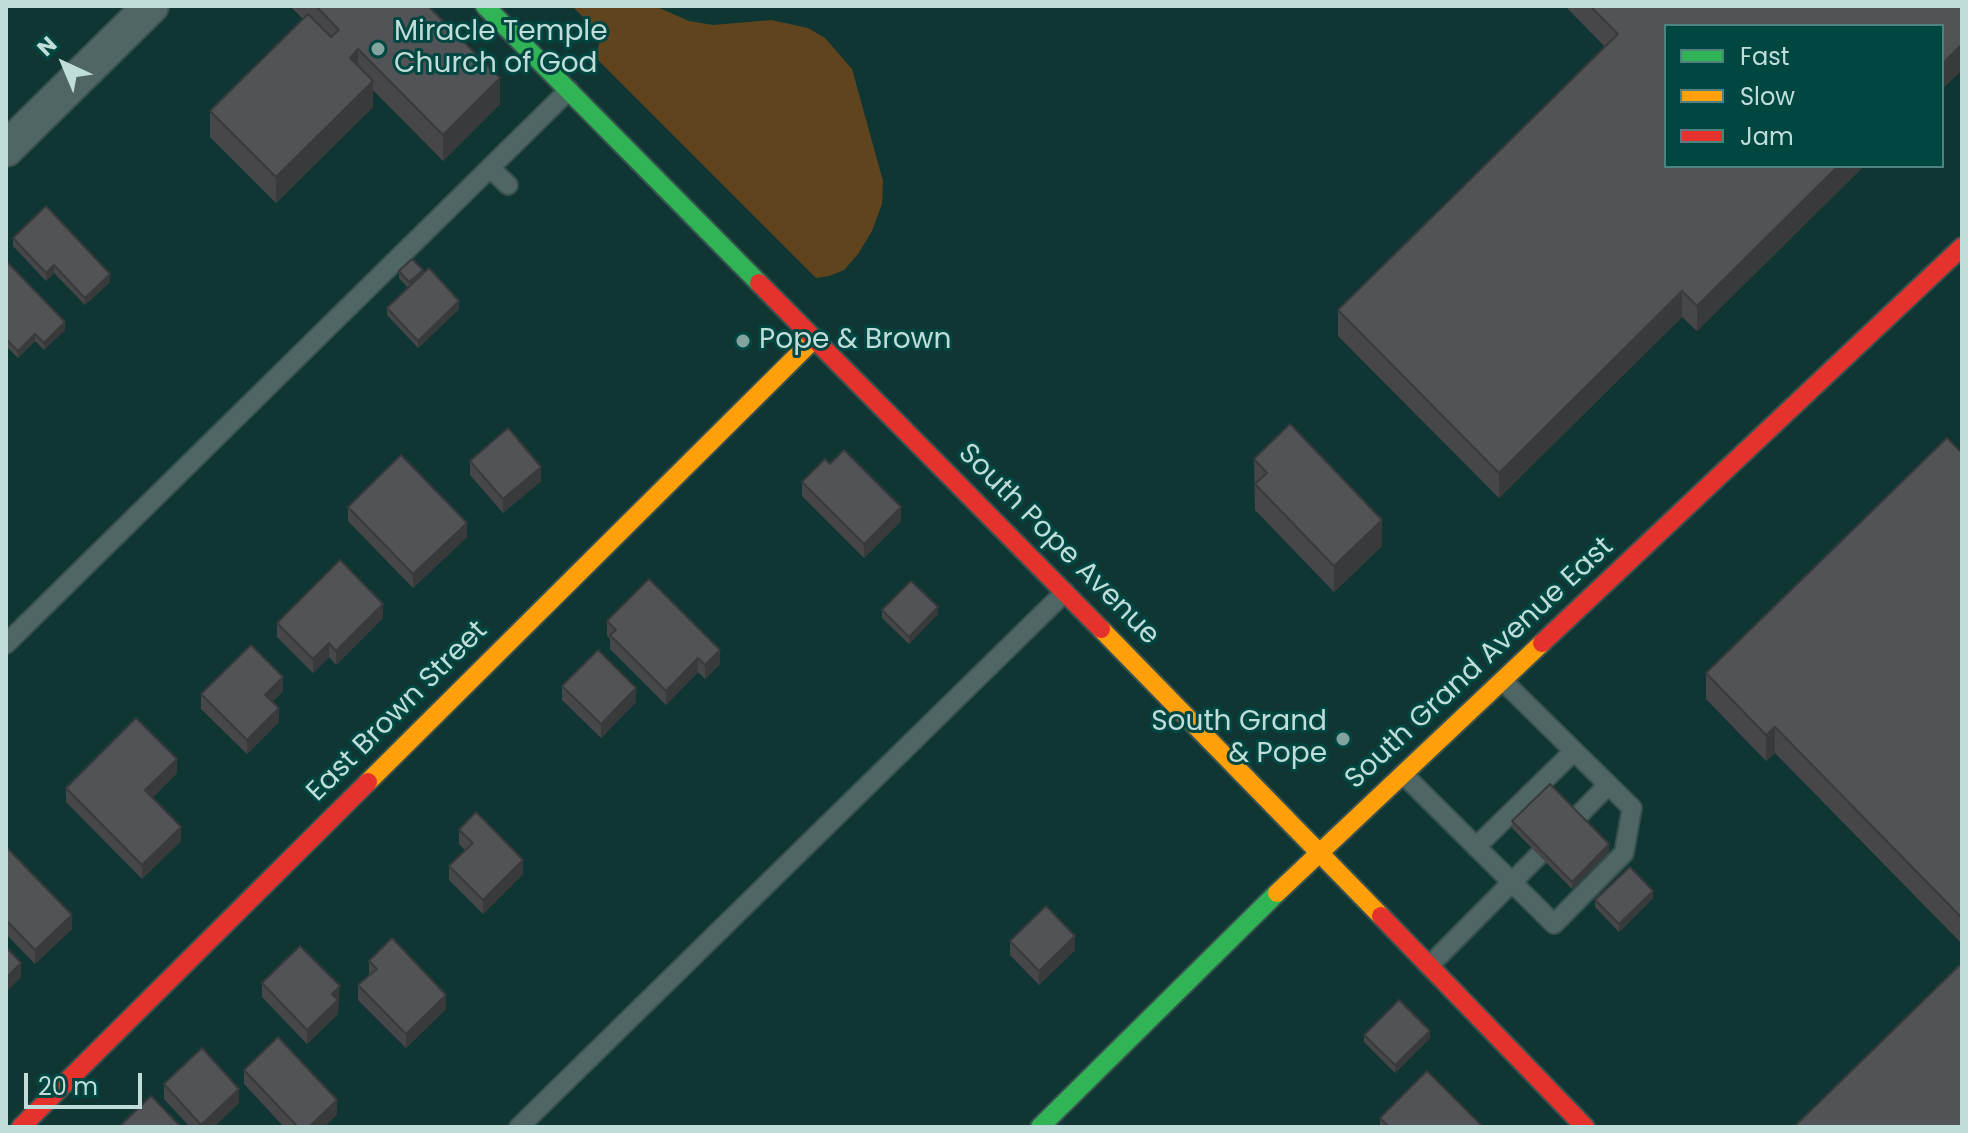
<!DOCTYPE html>
<html>
<head>
<meta charset="utf-8">
<style>
  body { margin:0 }
  #map { position:relative; width:1968px; height:1133px; overflow:hidden; background:#103634; font-family:Poppins,sans-serif }
  canvas { display:block }
  .frame { position:absolute; inset:0; border:8px solid #c1ddd9; pointer-events:none }
  .legend { position:absolute; left:1664px; top:24px; width:280px; height:144px; box-sizing:border-box; background:#004641; border:2px solid #4d827e; margin:0; padding:10px 14px; list-style:none; font-size:24px; color:#c1ddd9 }
  .legend li { display:flex; align-items:center; gap:16px; height:40px }
  .legend b { width:40px; border:2px solid #4d827e }
  .north { position:absolute; left:24px; top:24px; width:80px; height:80px; -webkit-text-stroke:6px #004641; paint-order:stroke; rotate:316deg; font-size:22px; font-weight:700; line-height:32px; text-align:center; color:#c1ddd9 }
  .north::after { content:''; display:block; margin:auto; width:28px; height:36px; background:#c1ddd9; clip-path:polygon(50% 0,100% 100%,50% 72%,0 100%) }
  .scale { position:absolute; left:24px; top:1073px; width:118px; height:36px; box-sizing:border-box; border:4px solid #c1ddd9; border-top:0; padding-left:10px; font-size:24px; line-height:28px; white-space:nowrap; color:#c1ddd9; -webkit-text-stroke:6px #004641; paint-order:stroke }
</style>
</head>
<body>
<div id="map">
<canvas width="1968" height="1133"></canvas>
<div class="frame"></div>
<ul class="legend">
<li><b style="height:10px;background:#30b455"></b>Fast</li>
<li><b style="height:10px;background:#ff9f0a"></b>Slow</li>
<li><b style="height:10px;background:#e5322d"></b>Jam</li>
</ul>
<div class="north">N</div>
<div class="scale">20 m</div>
</div>
<script>
const ctx = document.querySelector('canvas').getContext('2d');
ctx.lineJoin = 'round';
function paint(path, color) { ctx.fillStyle = color; ctx.fill(path, 'evenodd'); }
const shape = rows => new Path2D(rows.map(r => 'M' + r).join(''));
function trace(path, color, width, dash) { ctx.strokeStyle = color; ctx.lineWidth = width; ctx.lineCap = dash ? 'butt' : 'round'; ctx.setLineDash(dash || []); ctx.stroke(path); }
function write(font, color, halo, rows, align = 'center') {
  ctx.font = font + ' Poppins,sans-serif'; ctx.lineWidth = 6; ctx.setLineDash([]); ctx.textBaseline = 'middle'; ctx.strokeStyle = halo; ctx.fillStyle = color; for (const [text, x, y, turn = 0] of rows) {
    ctx.save(); ctx.translate(x, y); ctx.rotate((+turn || 0) * Math.PI / 180); ctx.textAlign = isNaN(turn) ? turn : align; if (halo) ctx.strokeText(text, 0, 0); ctx.fillText(text, 0, 0); ctx.restore();
  }
}
paint(shape([
  [572,6,655,6,689,21,713,25,771,20,808,28,825,38,852,69,883,181,882,204,872,231,858,254,844,270,829,276,816,278,596,58,601,35]
]), '#60441e');
const lane = shape([
  [490,168,508,185],
  [6,644,569,90],
  [1403,774,1554,924,1624,853,1632,808,1503,681],
  [1576,818,1608,785],
  [1476,847,1573,752],
  [1429,966,1539,855],
  [519,1127,1065,592]
]);
const street = shape([
  [6,149,151,6]
]);
const fast = shape([
  [485,6,759,283],
  [1040,1127,1277,893]
]);
const slow = shape([
  [1101,629,1381,916],
  [368,782,815,338],
  [1277,893,1542,643]
]);
const jam = shape([
  [759,283,1101,629],
  [1542,643,1962,247],
  [1381,916,1585,1127],
  [21,1127,368,782]
]);
trace(lane, '#38514e', 22);
trace(street, '#38514e', 38);
trace(fast, '#38514e', 22);
trace(slow, '#38514e', 22);
trace(jam, '#38514e', 22);
trace(lane, '#4f6664', 18);
trace(street, '#4f6664', 34);
trace(fast, '#30b455', 18);
trace(slow, '#ff9f0a', 18);
trace(jam, '#e5322d', 18);
paint(shape([
  [290,6,428,6,500,104,443,161,373,90,373,107,276,203,210,137,210,111,303,19],
  [1565,6,1962,6,1962,70,1942,89,1942,26,1666,166,1864,166,1697,331,1682,317,1499,498,1338,336,1338,310,1605,47],
  [13,238,110,282,85,305,54,273,46,281,13,246],
  [6,261,65,330,44,350,35,341,18,358,6,346],
  [399,271,423,274,459,309,418,348,387,315,387,308,408,288,399,278],
  [1962,453,1962,944,1775,753,1766,761,1706,699,1706,673],
  [1254,459,1382,546,1334,592,1255,510],
  [470,461,541,481,503,513,470,475],
  [830,464,901,521,864,558,802,496,802,482],
  [348,507,467,537,413,588,348,521],
  [882,610,938,614,909,644,882,618],
  [383,618,336,665,329,657,313,673,277,637,277,623],
  [607,621,720,664,705,679,698,672,666,705,610,649,610,639,607,635],
  [562,686,636,702,601,738,562,700],
  [283,691,272,702,279,722,247,754,201,709,201,694],
  [177,773,152,798,181,841,142,879,66,802,66,788],
  [1512,821,1609,852,1572,889,1512,828],
  [459,830,523,874,483,914,449,880,449,866,465,850,459,844],
  [6,850,72,929,35,964,6,934],
  [1653,898,1619,932,1595,907,1595,900],
  [1010,941,1075,950,1039,985,1010,955],
  [369,961,446,1009,406,1048,358,1000,358,985,369,975],
  [262,983,340,1000,338,1002,338,1014,307,1044,262,997],
  [1364,1035,1430,1038,1395,1073,1364,1042],
  [244,1070,337,1114,324,1127,284,1127,244,1084],
  [164,1084,239,1103,214,1127,190,1127,164,1099],
  [1380,1118,1483,1127,1380,1127]
]), '#47474a');
paint(shape([
  [1962,44,1962,70,1942,89,1942,64],
  [358,49,358,75,350,58],
  [500,78,500,104,443,161,443,135],
  [373,81,373,107,276,203,276,177],
  [1838,166,1864,166,1697,331,1697,306],
  [54,265,54,273,46,281,46,273],
  [423,270,423,278,409,290,409,282],
  [110,274,110,282,85,305,85,298],
  [1682,291,1682,317,1499,498,1499,473],
  [459,301,459,309,418,348,418,341],
  [65,322,65,330,44,350,44,343],
  [35,334,35,341,18,358,18,351],
  [541,467,541,481,503,513,503,499],
  [901,507,901,521,864,558,864,544],
  [1382,520,1382,546,1334,592,1334,566],
  [467,523,467,537,413,588,413,574],
  [383,604,383,618,336,665,336,651],
  [938,607,938,614,909,644,909,637],
  [329,643,329,657,313,673,313,659],
  [720,650,720,664,705,679,705,665],
  [698,658,698,672,666,705,666,691],
  [283,677,283,691,265,709,265,695],
  [636,688,636,702,601,738,601,724],
  [279,708,279,722,247,754,247,740],
  [1775,727,1775,753,1766,761,1766,735],
  [177,759,177,773,145,805,145,790],
  [181,827,181,841,142,879,142,865],
  [1609,844,1609,852,1572,889,1572,882],
  [523,860,523,874,483,914,483,900],
  [1653,891,1653,898,1619,932,1619,924],
  [72,915,72,929,35,964,35,950],
  [1075,936,1075,950,1039,985,1039,971],
  [21,963,21,977,6,992,6,978],
  [340,986,338,1014,307,1044,307,1030,332,994],
  [446,995,446,1009,406,1048,406,1034],
  [1430,1031,1430,1038,1395,1073,1395,1065],
  [239,1089,239,1103,214,1127,201,1127,201,1125],
  [337,1100,337,1114,324,1127,309,1127]
]), '#393a3c');
const building = shape([
  [316,6,428,6,500,78,443,135,358,49,350,58,373,81,276,177,210,111,308,14,331,37,339,30,316,6],
  [1590,6,1962,6,1962,44,1942,64,1942,26,1666,26,1666,166,1838,166,1697,306,1682,291,1499,473,1338,310,1618,34,1590,6],
  [46,206,110,274,85,298,54,265,46,273,13,238,46,206],
  [412,259,423,270,409,282,399,271,412,259],
  [6,261,65,322,44,343,35,334,18,351,6,339,6,261],
  [429,268,459,301,418,341,387,308,429,268],
  [1290,424,1382,520,1334,566,1255,484,1267,473,1254,459,1290,424],
  [508,428,541,467,503,499,470,461,508,428],
  [1947,438,1962,453,1962,918,1775,727,1766,735,1706,673,1947,438],
  [844,450,901,507,864,544,802,482,825,459,830,464,844,450],
  [401,455,467,523,413,574,348,507,401,455],
  [340,560,383,604,336,651,329,643,313,659,277,623,340,560],
  [649,579,720,650,705,665,698,658,666,691,610,635,616,630,607,621,649,579],
  [911,581,938,607,909,637,882,610,911,581],
  [251,645,283,677,265,695,279,708,247,740,201,694,251,645],
  [598,650,636,688,601,724,562,686,598,650],
  [136,718,177,759,145,790,181,827,142,865,66,788,136,718],
  [1550,784,1609,844,1572,882,1512,821,1550,784],
  [476,812,523,860,483,900,449,866,473,843,459,830,476,812],
  [8,849,72,915,35,950,6,920,6,850,8,849],
  [1630,867,1653,891,1619,924,1595,900,1630,867],
  [1046,906,1075,936,1039,971,1010,941,1046,906],
  [392,938,446,995,406,1034,358,985,377,969,369,961,392,938],
  [300,946,340,986,332,994,338,1000,307,1030,262,983,300,946],
  [6,947,21,963,6,978,6,947],
  [1962,963,1962,1127,1794,1127,1962,963],
  [1399,1000,1430,1031,1395,1065,1364,1035,1399,1000],
  [278,1037,337,1100,309,1127,298,1127,244,1070,278,1037],
  [202,1048,239,1089,201,1125,164,1084,202,1048],
  [1427,1071,1483,1127,1389,1127,1380,1118,1427,1071],
  [151,1096,181,1127,119,1127,151,1096]
]);
paint(building, '#525356');
trace(building, '#393a3c', 2);
for (const [x, y, r, color] of [
  [378,49,8,"#83a39f"],
  [743,341,8,"#83a39f"],
  [1343,739,8,"#83a39f"]
]) { const dot = new Path2D(); dot.arc(x, y, r, 0, 2 * Math.PI); ctx.fillStyle = color; ctx.fill(dot); trace(dot, '#004641', 3); }
write('28px', '#c1ddd9', '#004641', [
  ["Miracle Temple",394,33],
  ["Church of God",394,65],
  ["Pope & Brown",759,341],
  ["South Grand",1327,723,"right"],
  ["& Pope",1327,755,"right"]
], 'left');
write('28px', '#c1ddd9', '#004641', [
  ["South Pope Avenue",1058,545,45],
  ["South Grand Avenue East",1480,664,-43],
  ["East Brown Street",398,712,-45]
]);
</script>
</body>
</html>
